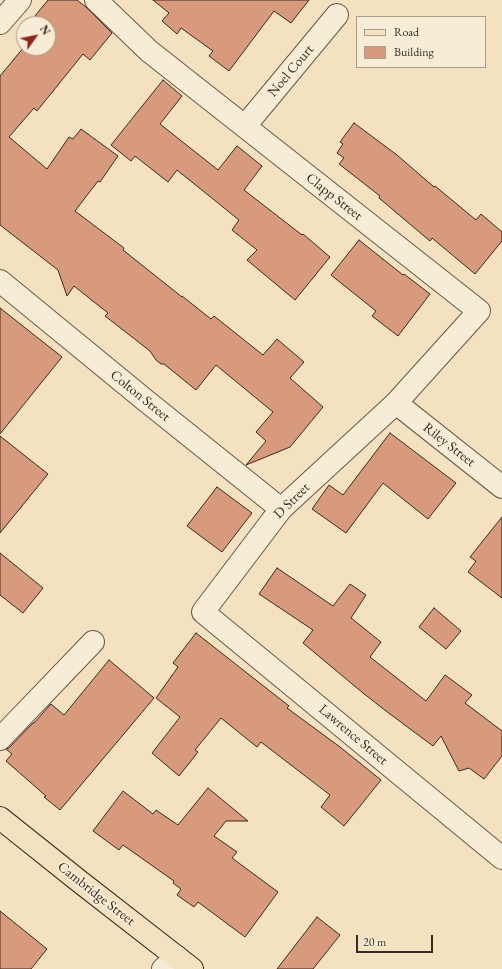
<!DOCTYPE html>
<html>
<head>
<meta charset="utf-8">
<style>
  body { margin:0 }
  #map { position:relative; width:502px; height:969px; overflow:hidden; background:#f3e1bf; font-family:"EB Garamond",serif }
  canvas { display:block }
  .legend { position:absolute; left:356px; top:16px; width:130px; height:52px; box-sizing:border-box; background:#f7ecd5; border:1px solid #ac9e8d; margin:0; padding:5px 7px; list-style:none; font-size:12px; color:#3b2a21 }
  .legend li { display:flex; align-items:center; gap:8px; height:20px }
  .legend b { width:20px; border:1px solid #ac9e8d }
  .north { position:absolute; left:16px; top:16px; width:40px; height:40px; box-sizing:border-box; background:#f7ecd5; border:1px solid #ac9e8d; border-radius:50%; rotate:57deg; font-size:11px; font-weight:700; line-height:16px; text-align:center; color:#3b2a21 }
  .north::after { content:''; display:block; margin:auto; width:14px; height:18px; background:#8f2418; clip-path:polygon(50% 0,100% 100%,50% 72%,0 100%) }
  .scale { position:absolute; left:356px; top:935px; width:77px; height:18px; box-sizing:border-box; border:2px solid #3b2a21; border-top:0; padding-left:5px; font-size:12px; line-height:14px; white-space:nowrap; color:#3b2a21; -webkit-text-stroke:3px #f7ecd5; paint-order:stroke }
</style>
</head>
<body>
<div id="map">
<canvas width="502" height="969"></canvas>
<ul class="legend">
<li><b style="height:5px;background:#f3e1bf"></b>Road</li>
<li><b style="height:11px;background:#d79a7c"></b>Building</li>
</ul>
<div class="north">N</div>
<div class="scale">20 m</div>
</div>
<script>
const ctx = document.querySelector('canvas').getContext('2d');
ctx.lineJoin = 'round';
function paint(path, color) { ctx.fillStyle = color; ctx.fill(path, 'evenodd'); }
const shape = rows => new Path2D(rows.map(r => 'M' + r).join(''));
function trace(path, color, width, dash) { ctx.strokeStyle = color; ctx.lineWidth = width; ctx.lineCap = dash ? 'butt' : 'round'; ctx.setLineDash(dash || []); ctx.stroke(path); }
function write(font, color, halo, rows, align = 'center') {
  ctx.font = font + ' "EB Garamond",serif'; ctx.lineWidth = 4; ctx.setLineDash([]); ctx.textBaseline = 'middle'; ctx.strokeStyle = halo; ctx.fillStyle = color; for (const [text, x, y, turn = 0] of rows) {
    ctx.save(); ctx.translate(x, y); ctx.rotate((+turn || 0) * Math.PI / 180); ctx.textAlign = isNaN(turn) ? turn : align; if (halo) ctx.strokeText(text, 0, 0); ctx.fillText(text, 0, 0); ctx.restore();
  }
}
const building = shape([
  [48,0,77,0,87,8,112,33,90,60,83,54,37,111,34,108,9,137,47,169,69,137,73,139,81,129,118,156,100,182,98,181,75,211,124,248,123,250,182,297,182,296,211,319,214,316,263,355,277,339,304,362,290,378,323,407,290,447,246,465,266,441,256,432,273,412,216,365,196,390,164,364,161,364,156,360,150,351,105,316,108,313,74,286,67,296,58,270,0,225,0,76,24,47,24,48,48,48,48,24,42,24,44,22,35,16,48,0],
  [153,0,309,0,291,23,274,11,229,71,209,56,213,51,181,28,177,34,162,21,169,13,153,0],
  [163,80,182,96,160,124,218,170,237,146,262,166,244,190,302,235,303,234,330,257,295,300,247,260,257,250,232,230,239,220,177,170,168,182,135,156,131,161,111,145,163,80],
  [354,123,397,155,434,187,435,186,476,220,481,214,502,232,502,241,475,274,432,238,430,241,379,198,380,196,339,164,344,158,337,153,343,144,340,142,354,123],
  [359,240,403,275,404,274,430,294,398,336,372,316,376,311,331,275,359,240],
  [0,308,62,357,0,434,0,308],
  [390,433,456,483,428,519,383,483,346,533,312,509,329,485,343,495,390,433],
  [0,436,48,474,0,533,0,436],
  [217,487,252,513,222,552,187,526,217,487],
  [502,517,502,598,468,572,476,561,470,557,502,517],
  [0,553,43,588,23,613,0,595,0,553],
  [277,568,333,606,350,584,366,595,351,618,381,642,370,657,426,701,445,675,472,695,465,703,502,731,502,756,484,779,469,768,459,771,441,736,433,746,386,711,363,693,303,643,313,630,259,594,277,568],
  [434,608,461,631,446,649,419,627,434,608],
  [196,633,289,706,287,708,340,747,381,780,344,826,321,807,330,795,261,742,257,747,221,718,195,750,198,752,179,776,152,753,180,717,156,698,178,667,173,663,196,633],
  [109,660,154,698,60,810,44,797,46,796,6,761,12,754,6,749,9,748,33,723,34,723,51,704,64,715,109,660],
  [208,788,248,821,226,821,214,836,237,852,232,858,278,892,245,937,198,902,194,907,177,895,181,889,173,883,174,881,123,845,119,850,93,831,123,791,153,814,156,810,178,825,208,788],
  [0,911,47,949,31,969,0,969,0,911],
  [317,917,340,935,313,969,277,969,317,917]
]);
paint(building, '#d79a7c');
trace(building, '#3b2a21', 1);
const minor = shape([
  [96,0,149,51,479,311,396,403,281,509,203,612,502,858],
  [0,23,20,0],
  [245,126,337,15],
  [0,281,145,400,281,509],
  [396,403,502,487],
  [0,739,93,642],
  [163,969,177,957]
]);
const major = shape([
  [0,818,79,881,192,969]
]);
trace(minor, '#695848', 24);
trace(major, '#3b2a21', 24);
trace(minor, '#f7ecd5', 22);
trace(major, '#f3e1bf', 22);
write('14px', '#3b2a21', '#f7ecd5', [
  ["Noel Court",291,71,-50],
  ["Clapp Street",334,197,38],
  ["Colton Street",140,396,39],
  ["Riley Street",449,445,38],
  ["D Street",292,501,-45],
  ["Lawrence Street",353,735,40],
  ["Cambridge Street",96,894,38]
]);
</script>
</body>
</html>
